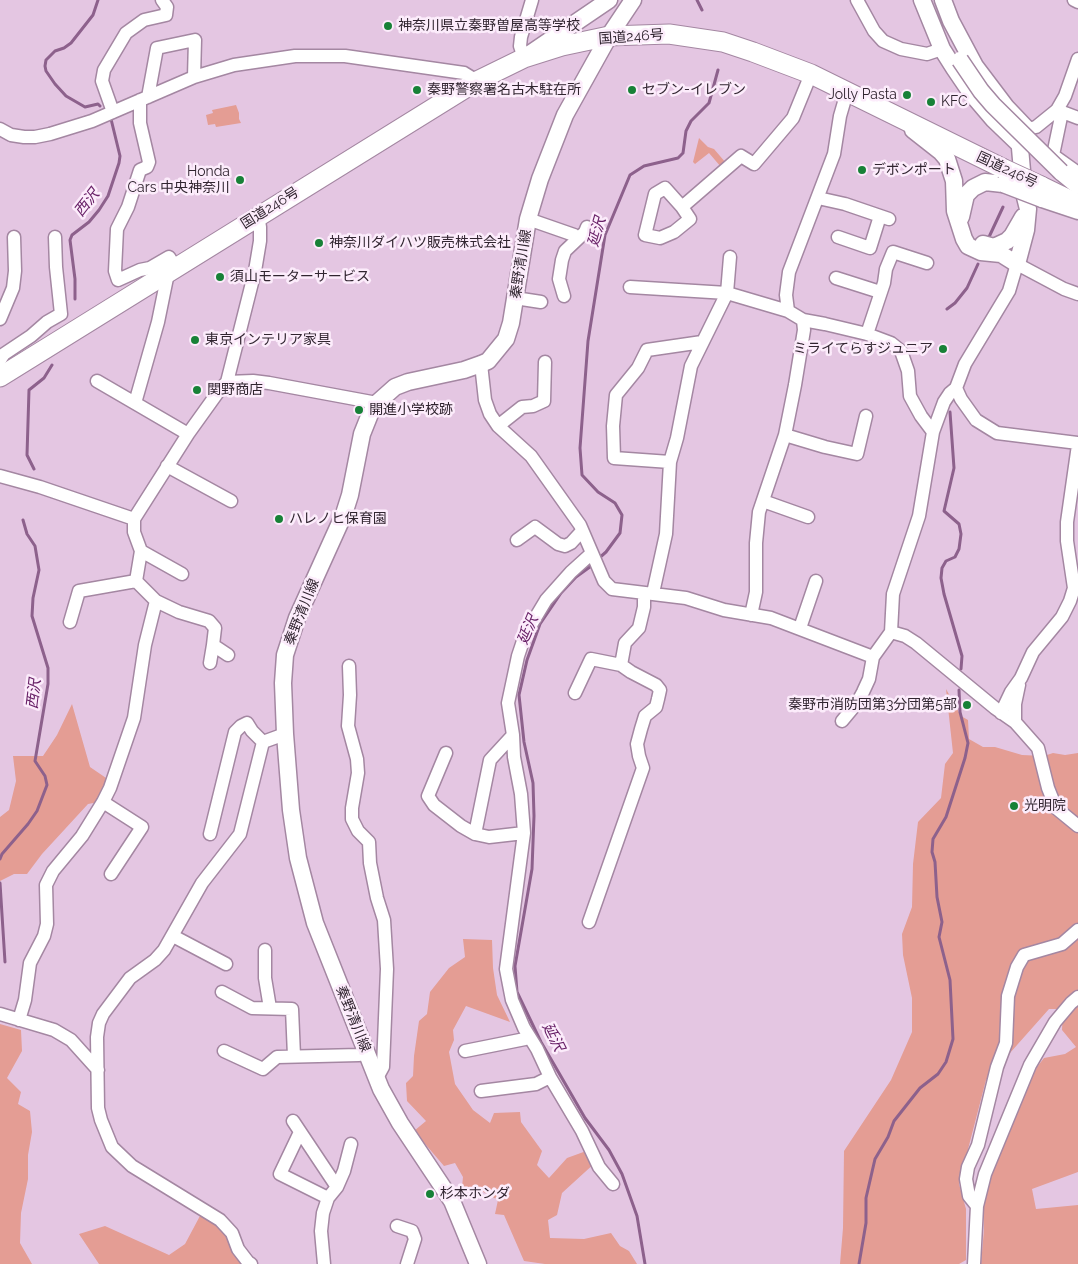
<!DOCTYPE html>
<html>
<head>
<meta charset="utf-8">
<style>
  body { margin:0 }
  canvas { display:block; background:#e4c6e2 }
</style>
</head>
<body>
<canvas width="1078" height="1264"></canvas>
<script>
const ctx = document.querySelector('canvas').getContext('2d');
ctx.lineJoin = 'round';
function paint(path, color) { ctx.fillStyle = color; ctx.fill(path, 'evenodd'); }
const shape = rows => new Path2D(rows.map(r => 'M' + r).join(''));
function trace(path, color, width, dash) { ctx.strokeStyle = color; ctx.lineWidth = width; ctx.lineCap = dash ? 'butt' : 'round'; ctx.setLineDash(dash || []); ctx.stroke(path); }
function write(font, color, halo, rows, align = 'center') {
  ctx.font = font + ' Raleway,"Noto Sans JP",sans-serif'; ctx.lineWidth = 5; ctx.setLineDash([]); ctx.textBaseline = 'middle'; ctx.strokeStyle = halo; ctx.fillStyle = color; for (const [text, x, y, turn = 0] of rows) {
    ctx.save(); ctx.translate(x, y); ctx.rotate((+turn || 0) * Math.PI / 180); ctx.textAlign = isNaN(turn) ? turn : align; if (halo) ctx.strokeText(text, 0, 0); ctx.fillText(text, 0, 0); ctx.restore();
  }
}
paint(shape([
  [236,105,239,113,239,119,241,123,216,127,215,124,208,125,206,115,213,113,212,110],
  [699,138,708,147,714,149,726,163,721,167,709,153,695,164,693,162],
  [946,689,961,716,968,720,969,739,983,747,995,747,1022,755,1044,756,1053,753,1065,755,1078,753,1078,1172,1032,1189,1036,1209,1078,1205,1078,1264,981,1264,984,1230,983,1196,999,1151,1037,1067,1044,1058,1065,1054,1076,1047,1062,1030,1063,1009,1049,1009,986,1080,959,1184,966,1209,966,1260,959,1264,840,1264,843,1228,844,1151,891,1080,912,1032,912,998,903,955,902,934,912,907,913,864,918,822,941,798,945,764,953,753],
  [72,704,90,767,109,780,99,802,88,804,42,854,27,874,14,874,0,881,0,817,9,810,16,781,13,756,43,756,57,735],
  [463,939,492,940,493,968,497,995,510,1022,466,1006,453,1030,454,1040,449,1052,455,1084,473,1110,490,1123,494,1113,520,1112,521,1122,542,1151,537,1165,549,1178,567,1158,589,1150,596,1162,562,1193,557,1215,548,1220,550,1238,584,1239,611,1233,620,1246,629,1251,637,1264,545,1264,524,1261,504,1215,495,1214,498,1200,478,1189,462,1187,463,1177,455,1163,444,1166,414,1131,426,1121,407,1101,406,1083,413,1076,414,1056,419,1021,427,1014,430,992,449,968,465,957],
  [0,1024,21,1030,22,1051,7,1078,21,1092,18,1104,30,1111,32,1132,28,1155,28,1179,21,1213,20,1243,32,1264,0,1264],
  [201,1214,218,1225,249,1264,99,1264,79,1234,105,1226,169,1255,185,1244]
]), '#e49d94');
trace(shape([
  [98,0,93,15,71,43,64,48,55,51,46,60,45,66,46,71,55,84,66,96,85,107,98,104,100,106],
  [697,0,702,10],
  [989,237,1003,207],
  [75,299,75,279,70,240,72,235,89,222,99,210,108,196,119,163,120,156,111,119],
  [947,309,955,303,967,288,978,264],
  [950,412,954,468,944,511,959,524,961,534,959,549,955,557,946,561,942,568,941,578,944,594,962,656,961,669],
  [34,469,27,455,29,390,44,378,52,365],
  [598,559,606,552,620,533,622,515,615,503,598,492,582,475,580,448,588,341,605,235,630,175,644,166,678,158,683,153,686,131,691,121,709,103,718,70],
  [594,564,576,577,561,593,540,624,527,660,519,695,524,742,533,783,534,816,532,869,515,966,517,992,541,1042,559,1073,585,1118,609,1150,622,1174,637,1216,645,1264],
  [0,859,2,854,28,824,37,811,47,785,45,776,35,761,48,684,48,668,32,616,33,598,39,570,35,546,27,534,23,520],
  [0,883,5,962],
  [859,1264,866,1223,866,1198,875,1159,888,1137,894,1121,920,1088,938,1074,946,1062,953,1039,950,980,939,937,942,922,937,897,935,862,932,852,933,839,946,817,965,758,968,743,960,712,959,690]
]), '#8d618c', 3);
const minor = shape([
  [857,0,874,31,883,41,901,49,927,54,942,49],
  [1074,0,1078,2],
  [524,58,520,46,521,37,532,0],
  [148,97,157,48,195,40,194,77],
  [140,100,140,123,149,162,147,167,140,170,128,207,117,229,115,271,118,280,140,270,150,268,169,257,176,268],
  [1057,110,1078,118],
  [113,112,102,81,104,70,126,33,144,20,166,15,167,7,162,0],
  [1062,112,1053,155,1078,173],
  [0,129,11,135,24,137,35,137,50,134,92,121,194,77,234,65,295,56,345,56,464,73,477,81],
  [1027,129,1036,127,1057,110,1065,96,1078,59],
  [818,198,845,204,889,219],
  [682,207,665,188,655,194,645,235,660,238,674,232,690,219,682,207,741,156,754,164,793,118,811,74],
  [528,219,574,235,578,238],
  [838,237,870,248,880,216],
  [836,278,880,292],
  [630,287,727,293,730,257],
  [564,296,559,279,562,260,565,251,585,232,587,227],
  [515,298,541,302],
  [788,311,786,295,789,272,834,154,840,116,847,92],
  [0,319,13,288,15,271,14,237],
  [867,334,884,283,886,269,893,252,927,263],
  [0,360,4,354,31,336,47,322,61,314,56,267,55,237],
  [481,364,485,400,490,414,498,426,531,456,580,525,604,581,612,589,686,598,724,610,771,618,873,657],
  [97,381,188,434],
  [227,382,253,381,269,383,377,403],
  [956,388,961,399,976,420,997,433,1078,443],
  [135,403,158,322,168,273],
  [498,426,522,407,533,406,544,401,545,362],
  [785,435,825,447,857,454,866,416],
  [670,462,614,458,613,426,616,395,638,368,647,350,702,342],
  [167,466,231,501],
  [0,476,40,487,134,519],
  [763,501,808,517],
  [517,540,535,527,558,544,565,546,571,543,582,531],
  [141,551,182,574],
  [592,553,571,572,546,600,525,635,518,656,508,703,513,735,514,757,521,794,524,833,506,969,512,1000,524,1028,537,1049,550,1077,582,1131,599,1167,613,1184],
  [653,593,666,534,670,462,677,438,691,366,727,293,788,311,803,320,825,324,867,334,891,343,901,351,908,371,910,396,921,416,933,432],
  [751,615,756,592,756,543,759,512,785,435,795,385,804,330,803,320],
  [70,622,79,591,136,581],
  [800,628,816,581],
  [891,632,905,636,916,643,995,708,1015,722,1038,748,1048,788,1056,808,1078,826],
  [228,655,213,645,215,628,209,621,179,612,156,601,136,581,141,551,134,532,134,519,188,434,221,388,227,382,255,271,260,241,260,227,258,216],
  [210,663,213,645],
  [349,666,350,695,348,726,357,759,358,773,352,808,352,819,358,831,369,842,370,863,377,898,384,920,387,969,383,1067,377,1078],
  [575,693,591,659,621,665],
  [1001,713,1011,692,1021,678,1033,652,1062,617,1070,601,1074,588,1067,541,1067,522,1078,445],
  [842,721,857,703,863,692,869,679,873,657,891,632,893,594,919,516,933,432,944,402,950,393,956,388,965,364,1009,291,1017,264,1064,289,1078,294],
  [1015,722,1015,704,1019,685],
  [446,753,428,796,434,805,461,826,475,834,489,837,524,833],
  [103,802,142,827,111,874],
  [210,834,235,732,241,726,247,723,252,731,263,742],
  [475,834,490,760,513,735],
  [589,922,643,768,639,756,637,744,641,729,645,716,656,707,658,699,660,690,656,685,631,672,621,665,625,643,639,628,644,607,644,593],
  [173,936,226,964],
  [265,950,265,978,270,1008],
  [222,992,252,1008,292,1009,294,1056],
  [0,1014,54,1030,71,1040,98,1070],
  [19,1020,25,1000,30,963,44,936,47,924,46,885,53,871,82,836,103,802,110,788,134,718,145,645,156,601],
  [224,1051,263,1069,277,1057,359,1055,366,1051],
  [465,1051,525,1039,527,1036],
  [481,1091,536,1084,550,1077],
  [293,1121,337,1187],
  [300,1132,280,1174,328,1198],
  [977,1206,969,1196,966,1179,968,1167,978,1145,997,1067,1006,1043,1008,996,1017,967,1024,955,1062,944,1078,930],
  [397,1226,412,1231,415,1239,407,1264],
  [251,1264,248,1262,238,1249,232,1233,220,1220,132,1166,112,1147,101,1120,98,1108,97,1037,99,1023,103,1014,130,978,155,960,164,950,202,883,240,834,263,742,285,734],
  [324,1264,321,1231,323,1213,328,1198,337,1187,344,1171,351,1144],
  [974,1264,977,1206,985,1174,1030,1065,1055,1022,1071,1003,1078,997]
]);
const major = shape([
  [922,0,942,49,954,68,971,93,994,120,1020,145],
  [528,55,609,0],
  [913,130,941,152,947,159,954,181,955,211,964,239,968,246,981,252,1001,254,1017,264,1026,230,1028,209,1024,193,1020,148,1027,129,1006,107,975,66,951,21,943,0],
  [1061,172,1078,186],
  [1042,199,1078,211],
  [961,217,966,195,973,188,985,182,1003,184],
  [983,244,994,247,1007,241,1012,236,1023,217],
  [478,1264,452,1201,400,1123,381,1089,315,923,298,858,291,810,285,734,283,683,285,655,297,618,344,514,350,495,362,434,370,414,377,403,395,387,408,382,464,370,481,364,488,361,506,339,511,323,528,219,540,179,565,115,609,36,633,0]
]);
const highway = shape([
  [1041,186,1078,204],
  [0,377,477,81,524,58,562,46,609,36,669,34,723,42,753,52,811,74,1002,168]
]);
trace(minor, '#a487a2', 15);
trace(major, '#a487a2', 19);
trace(highway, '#a487a2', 21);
trace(minor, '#fff', 12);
trace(major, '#fff', 16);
trace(highway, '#fff', 19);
const majorBridge = shape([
  [960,60,981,91,993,105,1061,172],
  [1003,184,1042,199]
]);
const highwayBridge = shape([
  [1002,168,1041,186]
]);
trace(majorBridge, '#a487a2', 19, []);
trace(highwayBridge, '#a487a2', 21, []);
trace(majorBridge, '#fff', 16);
trace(highwayBridge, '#fff', 19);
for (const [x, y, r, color] of [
  [388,26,5,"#178137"],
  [417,90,5,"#178137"],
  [632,90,5,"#178137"],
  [907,95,5,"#178137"],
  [931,102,5,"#178137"],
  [862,170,5,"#178137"],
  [240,180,5,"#178137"],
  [319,243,5,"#178137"],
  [220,277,5,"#178137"],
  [195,340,5,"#178137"],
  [943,349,5,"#178137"],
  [197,390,5,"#178137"],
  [359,410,5,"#178137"],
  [279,519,5,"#178137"],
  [967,705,5,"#178137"],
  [1014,806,5,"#178137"],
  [430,1194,5,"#178137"]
]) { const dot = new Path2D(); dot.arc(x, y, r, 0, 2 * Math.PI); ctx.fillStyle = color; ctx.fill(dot); trace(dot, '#fcecfb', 2); }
write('14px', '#312530', '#fcecfb', [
  ["神奈川県立秦野曽屋高等学校",398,26],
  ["秦野警察署名古木駐在所",427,90],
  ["セブン-イレブン",642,90],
  ["Jolly Pasta",897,95,"right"],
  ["KFC",941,102],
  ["デボンポート",872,170],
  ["Honda",230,172,"right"],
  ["Cars 中央神奈川",230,188,"right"],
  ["神奈川ダイハツ販売株式会社",329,243],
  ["須山モーターサービス",230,277],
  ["東京インテリア家具",205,340],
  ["ミライてらすジュニア",933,349,"right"],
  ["関野商店",207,390],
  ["開進小学校跡",369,410],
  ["ハレノヒ保育園",289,519],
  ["秦野市消防団第3分団第5部",957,705,"right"],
  ["光明院",1024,806],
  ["杉本ホンダ",440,1194]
], 'left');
write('14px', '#312530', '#fcecfb', [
  ["国道246号",631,37,-4],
  ["国道246号",1007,170,25],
  ["国道246号",270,208,-32],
  ["秦野清川線",521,264,-81],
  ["秦野清川線",302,612,-68],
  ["秦野清川線",353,1019,68]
]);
write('italic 15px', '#692268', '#fcecfb', [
  ["西沢",87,203,-52],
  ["延沢",597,232,-74],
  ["延沢",528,630,-67],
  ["西沢",34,694,-83],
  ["延沢",553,1037,63]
]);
</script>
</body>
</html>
